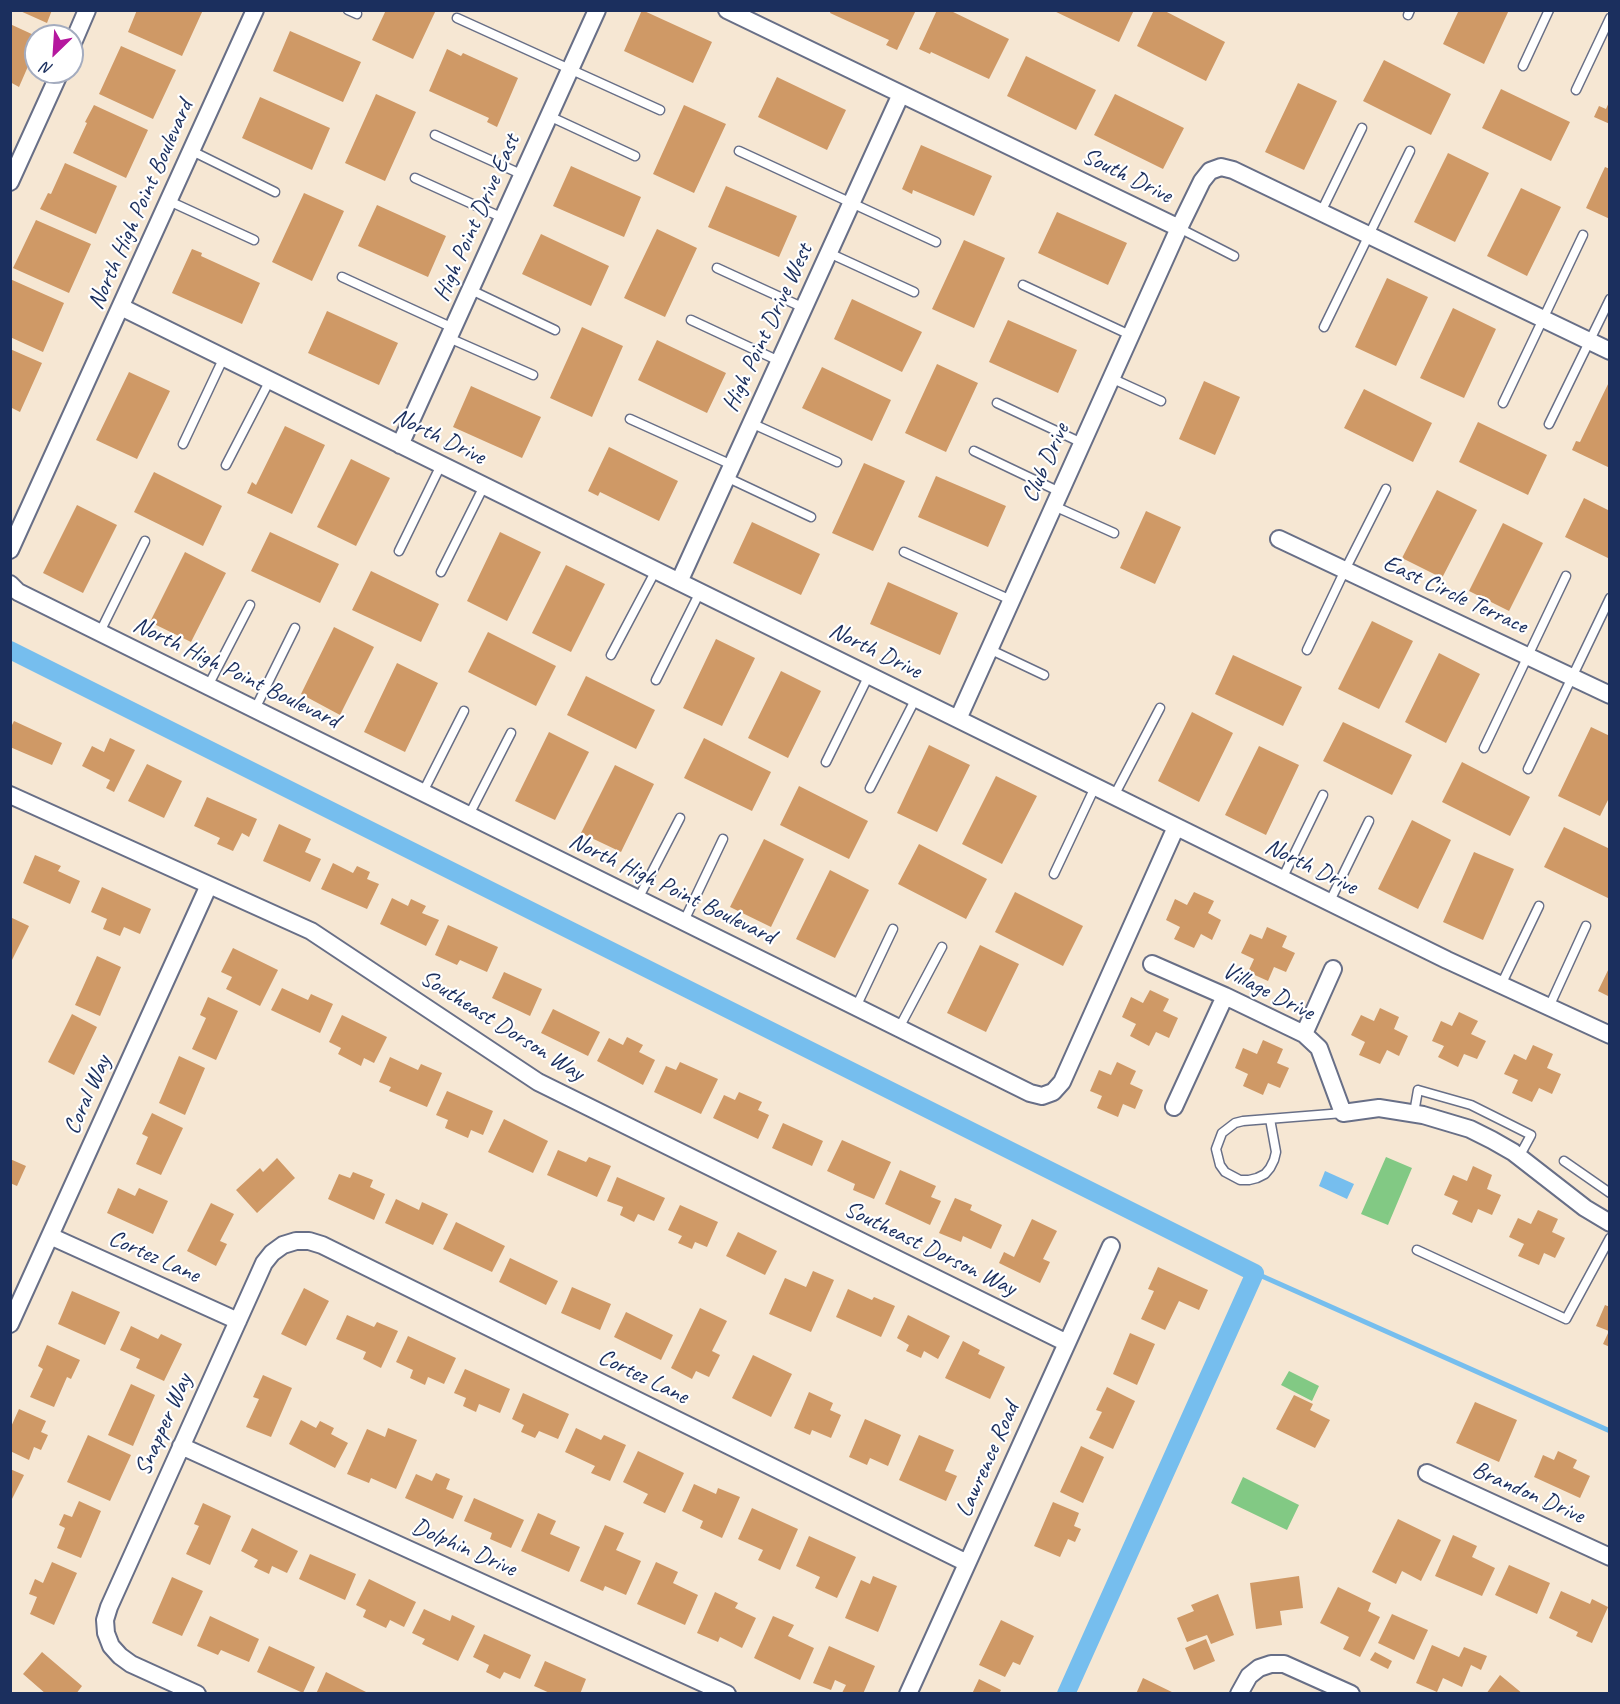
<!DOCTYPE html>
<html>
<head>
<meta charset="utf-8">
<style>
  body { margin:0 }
  #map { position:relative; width:1620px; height:1704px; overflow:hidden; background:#f6e7d3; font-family:Caveat,sans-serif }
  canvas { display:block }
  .frame { position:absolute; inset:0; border:12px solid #1b2f5e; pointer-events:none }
  .north { position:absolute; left:24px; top:24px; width:60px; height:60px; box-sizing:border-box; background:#fff; border:2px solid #a4acbf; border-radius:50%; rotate:205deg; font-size:16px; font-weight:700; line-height:24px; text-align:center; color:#1b2f5e }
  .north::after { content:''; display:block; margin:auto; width:21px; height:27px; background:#b5179e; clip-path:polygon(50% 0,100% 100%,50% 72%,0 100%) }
</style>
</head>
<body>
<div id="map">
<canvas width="1620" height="1704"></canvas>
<div class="frame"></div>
<div class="north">N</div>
</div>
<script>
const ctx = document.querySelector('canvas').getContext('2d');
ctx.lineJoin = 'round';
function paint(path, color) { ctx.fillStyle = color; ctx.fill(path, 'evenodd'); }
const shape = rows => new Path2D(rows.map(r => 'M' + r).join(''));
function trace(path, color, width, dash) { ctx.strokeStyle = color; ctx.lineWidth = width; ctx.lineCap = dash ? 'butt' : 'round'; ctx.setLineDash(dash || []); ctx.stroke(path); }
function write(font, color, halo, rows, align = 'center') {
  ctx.font = font + ' Caveat,sans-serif'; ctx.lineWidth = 4.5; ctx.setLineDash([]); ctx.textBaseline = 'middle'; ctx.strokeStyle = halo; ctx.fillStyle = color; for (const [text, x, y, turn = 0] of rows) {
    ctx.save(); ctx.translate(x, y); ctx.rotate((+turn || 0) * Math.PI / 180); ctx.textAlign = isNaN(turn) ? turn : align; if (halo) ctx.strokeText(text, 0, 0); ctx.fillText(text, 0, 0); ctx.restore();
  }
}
paint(shape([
  [1386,1157,1412,1168,1388,1225,1361,1214],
  [1289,1371,1319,1386,1312,1401,1281,1385],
  [1243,1477,1299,1505,1287,1530,1231,1503]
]), '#82c984');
paint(shape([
  [1325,1171,1354,1184,1347,1199,1319,1186]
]), '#76beee');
trace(shape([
  [1255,1273,1610,1431]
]), '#76beee', 5);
trace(shape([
  [10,650,1255,1273,1066,1694]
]), '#76beee', 18);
paint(shape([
  [18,10,52,10,47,23],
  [137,10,203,10,182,56,128,32],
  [386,10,436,10,413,59,372,40],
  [642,10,712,42,693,83,624,51],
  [831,10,916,10,897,50,886,45,889,40,830,13],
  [937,10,949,10,1009,39,989,79,931,52,930,54,919,49],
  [1052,10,1134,10,1119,42],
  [1154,10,1163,10,1225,42,1206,81,1137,46],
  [1459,10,1509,10,1484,64,1443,44],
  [10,24,36,36,36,48,19,87,10,82],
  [290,31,361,62,343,102,273,71],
  [121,46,176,70,153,119,99,94],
  [447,49,461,56,463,53,518,78,497,127,487,122,489,118,429,91],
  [1026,56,1096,90,1076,130,1007,96],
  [1384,60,1451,94,1431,135,1363,101],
  [777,77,846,110,827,150,758,117],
  [1298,83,1337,101,1304,170,1265,152],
  [1501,89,1570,122,1551,161,1482,128],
  [376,94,416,112,385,181,345,163],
  [1115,94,1184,128,1163,169,1094,135],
  [260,97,330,128,312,170,242,138],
  [1610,100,1610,124,1594,117,1599,106,1606,109],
  [94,105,148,130,126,178,73,153,87,123,85,122],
  [684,105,726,124,694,193,653,174],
  [921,145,992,176,974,216,913,190,912,194,902,189],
  [1448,153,1489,173,1455,242,1414,222],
  [65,163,117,186,96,234,40,209,48,193,51,194],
  [571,166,641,197,624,237,553,206],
  [1605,167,1610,169,1610,219,1586,208],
  [726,186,797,216,779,257,708,227],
  [1521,188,1561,207,1527,276,1487,256],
  [304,193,344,211,312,281,272,262],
  [377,205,446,236,428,277,358,246],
  [1057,212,1127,243,1108,285,1038,253],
  [36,220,91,244,69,293,13,268],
  [657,229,697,248,665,317,624,298],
  [541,234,609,266,591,306,522,274],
  [964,240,1005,258,974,328,932,309],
  [192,249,202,253,201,256,260,283,242,324,172,293],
  [1387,278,1428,297,1396,366,1355,347],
  [10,279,64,303,43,352,10,337],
  [852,299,922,332,902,372,834,339],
  [1453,308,1496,329,1464,398,1420,378],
  [327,311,398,343,379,385,308,353],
  [1008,320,1077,350,1058,393,989,362],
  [582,327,623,346,592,417,550,398],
  [657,340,726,373,707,413,638,380],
  [10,349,42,363,20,412,10,407],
  [937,364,978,383,946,452,905,433],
  [822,367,891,400,872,441,802,408],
  [129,372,170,391,137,459,96,440],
  [1610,380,1610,468,1572,450,1576,441,1580,442],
  [1204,381,1240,397,1215,455,1179,439],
  [471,386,541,417,522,458,453,427],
  [1364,389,1432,423,1413,462,1344,428],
  [1478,422,1547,455,1528,495,1459,462],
  [285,426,325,445,292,514,247,493,252,482,256,485],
  [609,447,678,481,659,521,600,492,598,496,588,491],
  [351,459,390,478,356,546,317,527],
  [864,463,905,481,873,551,832,533],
  [154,472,222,506,203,546,134,512],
  [936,476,1006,506,988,547,918,517],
  [1437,490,1477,510,1442,578,1402,558],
  [1584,498,1610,511,1610,559,1565,537],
  [77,505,117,525,83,593,43,573],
  [1146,511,1181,527,1155,584,1120,568],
  [752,522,820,554,801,595,733,563],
  [1503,523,1543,543,1509,611,1469,591],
  [270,532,339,564,320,603,251,571],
  [500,532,541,552,507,621,467,601],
  [185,552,226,573,191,642,150,622],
  [566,565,605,584,571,652,532,633],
  [371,571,439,604,421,642,352,610],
  [888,582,958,613,940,655,870,624],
  [1372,621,1413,641,1379,709,1338,689],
  [334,627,374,647,340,715,301,694],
  [488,632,556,666,536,706,468,672],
  [716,639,755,658,722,726,683,708],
  [1439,653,1480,674,1446,743,1405,722],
  [1233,655,1302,687,1283,726,1215,694],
  [397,663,438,683,405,752,364,732],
  [781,671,821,691,788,758,748,738],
  [586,676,655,710,636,749,567,715],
  [1192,712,1233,733,1199,802,1158,781],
  [14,721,62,743,52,765,10,747,10,729],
  [1343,722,1412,755,1392,795,1323,761],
  [1591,727,1610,736,1610,796,1600,816,1558,796],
  [549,732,589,752,555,820,515,801],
  [110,738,135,750,114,792,106,788,110,780,82,766,92,746,104,752],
  [704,738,771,772,752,811,684,778],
  [929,745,970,765,937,832,897,813],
  [1259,746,1299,765,1266,835,1225,815],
  [1462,762,1530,797,1510,836,1442,802],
  [147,764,182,781,164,818,128,801],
  [615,765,654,784,621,852,581,833],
  [996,776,1037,796,1002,864,962,844],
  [799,786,868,821,849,859,780,825],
  [207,797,257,819,249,837,242,833,233,851,217,844,220,838,194,826],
  [1412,820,1451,840,1418,909,1378,889],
  [279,824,311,839,305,852,321,859,310,882,263,861],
  [1564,827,1610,849,1610,899,1544,867],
  [764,839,804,859,771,927,730,907],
  [919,844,987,879,966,919,898,884],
  [1474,852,1514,869,1483,940,1443,922],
  [35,855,61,866,58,871,80,881,70,904,23,883],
  [333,863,353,873,357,866,370,872,367,879,379,884,367,909,321,889],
  [830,870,869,890,835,958,796,939],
  [102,887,151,909,140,934,124,927,120,936,103,929,107,919,91,912],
  [1015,892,1083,926,1063,966,995,932],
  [1194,892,1214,901,1208,913,1221,920,1212,940,1201,934,1194,948,1174,939,1180,927,1166,920,1175,899,1187,905],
  [392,898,408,906,411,899,426,906,422,913,439,920,426,946,380,924],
  [10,917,29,926,10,964],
  [448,925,498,947,487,972,460,960,457,965,435,955],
  [1267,927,1287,936,1282,947,1295,953,1286,972,1274,967,1268,981,1248,972,1254,959,1241,953,1250,934,1262,939],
  [980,945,1019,964,986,1032,947,1013],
  [233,948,278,970,260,1006,226,989,232,977,221,972],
  [97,956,121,967,100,1016,75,1005],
  [1610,966,1610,997,1598,991],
  [504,972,542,989,530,1016,492,998],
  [282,988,308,1000,311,994,333,1004,320,1033,271,1010],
  [1150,990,1169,999,1163,1011,1178,1018,1169,1038,1156,1032,1149,1046,1130,1036,1136,1024,1122,1017,1131,997,1143,1003],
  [208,997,238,1011,216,1060,192,1049,206,1018,200,1015],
  [1380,1008,1399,1017,1394,1029,1408,1036,1399,1056,1387,1050,1380,1064,1359,1055,1365,1042,1351,1035,1361,1015,1374,1021],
  [553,1009,600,1032,588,1056,541,1033],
  [1459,1012,1478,1021,1471,1034,1486,1041,1477,1059,1464,1054,1458,1067,1438,1057,1444,1046,1432,1041,1441,1021,1452,1026],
  [72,1014,97,1027,74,1075,48,1062],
  [342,1015,387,1037,374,1063,364,1058,361,1066,338,1054,341,1048,329,1042],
  [627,1037,643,1045,639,1052,655,1060,643,1085,597,1061,609,1038,623,1045],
  [1263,1040,1283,1049,1277,1063,1289,1068,1280,1088,1268,1083,1263,1095,1243,1086,1248,1074,1235,1068,1243,1048,1257,1054],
  [1533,1045,1553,1054,1547,1068,1561,1074,1552,1094,1539,1088,1532,1102,1512,1093,1518,1080,1504,1074,1514,1054,1526,1060],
  [179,1056,205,1068,185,1115,159,1103],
  [390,1057,418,1070,421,1064,442,1073,427,1107,389,1091,391,1087,379,1082],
  [680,1062,718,1079,701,1114,654,1092,666,1066,676,1070],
  [1117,1062,1136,1071,1130,1084,1143,1090,1135,1109,1123,1104,1118,1117,1097,1108,1102,1096,1090,1091,1099,1070,1111,1075],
  [447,1091,493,1111,483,1135,471,1130,468,1138,445,1128,448,1120,436,1115],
  [739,1092,762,1102,758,1110,769,1115,758,1139,713,1118,724,1095,735,1100],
  [152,1113,183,1128,161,1175,136,1164,148,1137,142,1134],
  [504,1119,548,1141,533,1173,488,1152],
  [783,1123,823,1141,812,1166,772,1148],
  [842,1140,891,1162,874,1199,853,1190,855,1184,827,1171],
  [558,1150,586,1162,589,1157,611,1166,597,1197,547,1175],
  [277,1158,295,1178,257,1213,236,1190,260,1168,263,1172],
  [10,1159,26,1166,17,1186,10,1183],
  [1473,1166,1492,1175,1487,1189,1501,1195,1492,1215,1478,1209,1472,1223,1452,1214,1458,1201,1444,1195,1453,1175,1467,1181],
  [900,1170,936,1186,931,1197,941,1201,930,1225,885,1204],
  [353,1172,373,1180,370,1187,385,1194,374,1220,328,1199,339,1174,350,1178],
  [617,1177,665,1198,654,1221,638,1214,634,1222,620,1215,623,1207,607,1201],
  [118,1188,135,1196,139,1188,168,1201,153,1234,107,1213],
  [955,1198,972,1205,970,1210,1002,1225,991,1249,963,1236,961,1242,939,1233],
  [396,1199,419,1210,422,1202,448,1214,433,1245,385,1223],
  [211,1203,234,1214,220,1241,227,1244,216,1266,187,1251],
  [680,1205,718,1222,707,1247,695,1242,692,1249,678,1243,682,1236,668,1230],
  [1538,1210,1558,1219,1552,1232,1565,1238,1555,1258,1544,1253,1539,1265,1518,1256,1524,1244,1509,1237,1518,1218,1531,1224],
  [1032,1219,1057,1231,1043,1259,1050,1262,1040,1283,999,1263,1004,1252,1014,1257],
  [456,1222,505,1246,492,1272,443,1249],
  [738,1232,777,1251,765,1275,726,1256],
  [510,1258,558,1281,546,1305,499,1282],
  [1158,1267,1208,1290,1199,1310,1179,1301,1165,1330,1141,1319,1154,1291,1148,1289],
  [813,1271,834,1280,811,1332,769,1314,785,1278,806,1287],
  [572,1287,611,1304,600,1330,561,1313],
  [304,1288,329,1301,306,1346,281,1334],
  [848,1289,872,1300,874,1297,895,1306,881,1337,836,1317],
  [72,1291,120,1312,105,1345,58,1324],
  [1605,1305,1610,1307,1610,1347,1603,1344,1609,1331,1596,1326],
  [700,1308,727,1321,712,1351,720,1355,709,1377,696,1371,692,1379,671,1368],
  [626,1312,673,1335,661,1360,614,1337],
  [347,1315,374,1327,377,1322,398,1331,381,1368,363,1359,366,1352,336,1339],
  [908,1315,950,1336,938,1359,924,1351,921,1358,906,1351,909,1345,897,1338],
  [131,1326,158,1339,161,1334,182,1344,164,1381,136,1368,140,1359,120,1350],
  [1130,1333,1155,1344,1137,1385,1113,1374],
  [408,1336,456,1358,444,1384,428,1377,425,1385,410,1378,413,1370,396,1362],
  [963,1341,980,1350,978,1354,1005,1367,990,1399,945,1378],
  [47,1345,80,1360,71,1379,67,1377,54,1407,30,1397,43,1369,38,1366],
  [753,1355,792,1374,771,1417,732,1398],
  [465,1369,510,1389,500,1413,479,1404,476,1412,463,1406,466,1398,454,1393],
  [263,1375,292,1388,271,1437,246,1427,259,1399,253,1397],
  [131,1384,155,1395,133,1446,108,1435],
  [1107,1387,1135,1401,1113,1449,1089,1438,1102,1412,1096,1410],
  [809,1392,833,1403,830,1410,841,1415,831,1438,812,1430,810,1435,794,1428],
  [523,1393,569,1414,558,1439,539,1431,535,1438,521,1432,524,1425,512,1419],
  [1294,1395,1313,1404,1310,1410,1330,1420,1315,1448,1276,1429],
  [1475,1402,1517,1420,1499,1462,1456,1443],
  [19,1409,46,1421,41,1432,48,1435,41,1450,34,1447,29,1460,10,1451,10,1429],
  [865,1419,901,1435,888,1466,870,1458,867,1465,849,1457],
  [301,1420,316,1428,320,1421,334,1428,331,1434,348,1443,335,1468,289,1444],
  [388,1428,417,1440,396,1489,371,1478,369,1483,347,1474,367,1429,385,1437],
  [576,1428,601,1440,604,1435,626,1445,610,1481,591,1473,595,1466,565,1452],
  [88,1435,131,1455,110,1501,67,1482],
  [919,1435,954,1450,945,1471,957,1476,946,1501,899,1480],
  [1081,1446,1104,1457,1083,1503,1060,1492],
  [638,1451,684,1473,665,1513,643,1503,648,1494,623,1482],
  [1558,1451,1577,1460,1573,1468,1590,1476,1580,1498,1534,1477,1543,1455,1554,1460],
  [10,1469,24,1475,10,1503],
  [436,1473,450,1479,446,1489,463,1496,453,1519,405,1498,416,1474,432,1481],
  [694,1484,716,1494,718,1488,740,1497,722,1538,700,1528,703,1521,682,1511],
  [474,1498,524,1520,511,1548,490,1539,492,1533,464,1521],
  [79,1501,101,1511,81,1558,57,1548,65,1528,59,1525,64,1514,72,1517],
  [1053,1502,1079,1513,1074,1526,1081,1529,1075,1542,1068,1539,1060,1557,1034,1546],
  [203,1503,231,1516,210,1565,186,1554,199,1526,194,1524],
  [752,1508,798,1529,780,1570,758,1560,763,1550,738,1539],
  [538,1513,556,1521,550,1534,580,1547,569,1572,521,1551],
  [1398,1519,1441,1540,1421,1581,1402,1571,1396,1584,1372,1572],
  [605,1525,624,1533,616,1550,641,1561,626,1595,605,1586,603,1591,580,1581],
  [252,1528,298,1551,287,1573,272,1566,269,1574,254,1567,258,1560,241,1551],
  [1453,1535,1477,1546,1472,1557,1495,1568,1482,1596,1435,1576],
  [809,1536,856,1557,837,1598,815,1588,820,1577,796,1566],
  [310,1554,356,1574,345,1600,299,1579],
  [52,1562,77,1573,54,1625,30,1614,37,1597,29,1594,35,1579,43,1583],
  [656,1562,678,1572,673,1583,698,1595,685,1625,637,1604],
  [1509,1565,1550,1583,1537,1614,1495,1595],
  [873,1576,897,1586,878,1632,845,1618,861,1580,870,1584],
  [1299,1576,1303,1608,1280,1611,1282,1625,1256,1629,1250,1583],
  [172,1577,203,1591,182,1636,152,1623],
  [369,1579,416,1602,404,1627,390,1620,386,1628,363,1617,366,1610,356,1605],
  [1338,1587,1371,1603,1368,1611,1380,1617,1360,1657,1343,1649,1349,1637,1320,1623],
  [1561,1591,1590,1604,1592,1599,1608,1607,1592,1643,1576,1636,1578,1632,1549,1618],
  [715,1592,738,1603,735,1608,756,1618,742,1648,720,1637,718,1642,697,1633],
  [1218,1594,1234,1635,1211,1644,1207,1635,1187,1642,1177,1618,1194,1611,1191,1605],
  [424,1609,450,1621,452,1615,475,1626,458,1661,422,1644,425,1639,412,1633],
  [1392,1614,1428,1630,1414,1660,1378,1643],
  [210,1616,259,1639,249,1662,221,1650,218,1655,197,1646],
  [773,1616,794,1625,788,1636,814,1648,800,1680,754,1658],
  [1001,1620,1034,1636,1020,1665,1013,1662,1005,1677,979,1665],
  [484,1634,531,1655,520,1679,504,1672,500,1679,486,1672,489,1665,473,1657],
  [1206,1639,1215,1661,1194,1670,1185,1648],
  [1432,1645,1459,1657,1464,1647,1487,1656,1481,1670,1471,1665,1462,1687,1443,1678,1437,1692,1416,1683],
  [269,1646,315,1667,303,1693,257,1672],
  [829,1646,875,1666,863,1694,842,1693,846,1685,835,1680,831,1690,813,1683],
  [42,1652,82,1686,76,1694,46,1694,23,1674],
  [1375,1652,1392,1661,1388,1669,1370,1660],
  [545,1661,586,1679,580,1694,552,1694,534,1686],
  [326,1672,370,1694,316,1694],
  [1500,1675,1523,1694,1486,1694],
  [1143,1678,1176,1694,1136,1694],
  [979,1679,1001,1690,999,1694,972,1694]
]), '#cf9966');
const lane = shape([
  [348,10,357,14],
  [1408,15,1410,10],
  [457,18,660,110],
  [1523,66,1549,10],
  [1576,90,1610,18],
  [549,116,635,156],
  [435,135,523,175],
  [192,151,275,192],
  [739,151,936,242],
  [415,178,503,218],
  [169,201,254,240],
  [1321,212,1362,128],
  [1179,228,1234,256],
  [829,253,914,292],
  [717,268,804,308],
  [342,277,453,328],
  [1023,285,1130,335],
  [471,290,555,330],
  [691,320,779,361],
  [1324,327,1410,151],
  [449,338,533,375],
  [1111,378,1161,401],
  [997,403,1082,443],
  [1503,403,1583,235],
  [630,419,732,465],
  [751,423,837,462],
  [1549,424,1610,299],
  [183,444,224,357],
  [974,451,1060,492],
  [226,465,270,380],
  [726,477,811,517],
  [1054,506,1114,533],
  [399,551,441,465],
  [904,552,1011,600],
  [441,572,484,486],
  [100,632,145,541],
  [989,649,1044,675],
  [1307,650,1345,570,1386,489],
  [611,655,656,570],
  [656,680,700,592],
  [208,686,250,605],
  [255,709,295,628],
  [1484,748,1566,576],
  [826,762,869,675],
  [1528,769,1610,598],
  [870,788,916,698],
  [423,792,464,711],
  [1114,796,1160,708],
  [469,815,511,733],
  [1054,874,1095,787],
  [1282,879,1323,795],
  [638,899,680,818],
  [1329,903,1369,821],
  [684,921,723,839],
  [1501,985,1539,906],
  [856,1007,893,929],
  [1549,1007,1586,926],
  [899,1028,942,947],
  [1414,1113,1418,1090,1471,1105,1531,1135,1519,1157],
  [1270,1119,1276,1152,1274,1160,1270,1168,1265,1174,1257,1178,1249,1180,1240,1180,1225,1172,1220,1165,1216,1149,1222,1133,1235,1123,1243,1121,1343,1113],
  [1564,1161,1610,1193],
  [1417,1250,1566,1319,1610,1238]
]);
const street = shape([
  [727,10,1179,228],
  [72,45,87,10],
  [10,182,60,72],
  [121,307,1447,960,1610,1035],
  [400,445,597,10],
  [1279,539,1610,695],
  [10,550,255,10],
  [679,582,901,94],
  [10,584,18,592,1030,1093,1042,1096,1053,1092,1062,1082,1176,827],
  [958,719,1179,228,1202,181,1210,171,1221,167,1233,170,1610,351],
  [10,795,311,931,538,1082,1067,1343],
  [1152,964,1225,996,1304,1034,1319,1048,1343,1113,1379,1108,1423,1115,1470,1129,1492,1140,1513,1152,1585,1208,1610,1223],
  [1304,1034,1333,969],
  [1174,1107,1225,996],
  [50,1236,238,1321],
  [10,1324,209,885],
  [181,1446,727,1694],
  [1427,1473,1610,1557],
  [197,1694,131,1664,120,1656,111,1646,106,1633,105,1620,109,1607,264,1263,272,1253,283,1245,296,1241,309,1241,322,1245,967,1563],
  [908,1694,1111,1246],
  [1239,1694,1249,1676,1259,1668,1271,1664,1284,1664,1351,1694]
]);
trace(lane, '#686f87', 11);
trace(street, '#686f87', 20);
trace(lane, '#fff', 8);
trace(street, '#fff', 16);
write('24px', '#1b2f5e', '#fff', [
  ["South Drive",1127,176,26],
  ["North High Point Boulevard",141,205,-66],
  ["High Point Drive East",477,218,-66],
  ["High Point Drive West",768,328,-65],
  ["North Drive",439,437,26],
  ["Club Drive",1046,463,-66],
  ["East Circle Terrace",1455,595,25],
  ["North Drive",875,651,26],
  ["North High Point Boulevard",236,673,26],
  ["North Drive",1311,867,26],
  ["North High Point Boulevard",672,889,26],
  ["Village Drive",1268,992,27],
  ["Southeast Dorson Way",502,1026,32],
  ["Coral Way",88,1095,-66],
  ["Southeast Dorson Way",930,1249,26],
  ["Cortez Lane",154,1257,24],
  ["Cortez Lane",643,1377,26],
  ["Snapper Way",164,1425,-66],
  ["Lawrence Road",988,1460,-66],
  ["Brandon Drive",1528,1493,24],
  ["Dolphin Drive",464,1548,24]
]);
</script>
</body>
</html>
